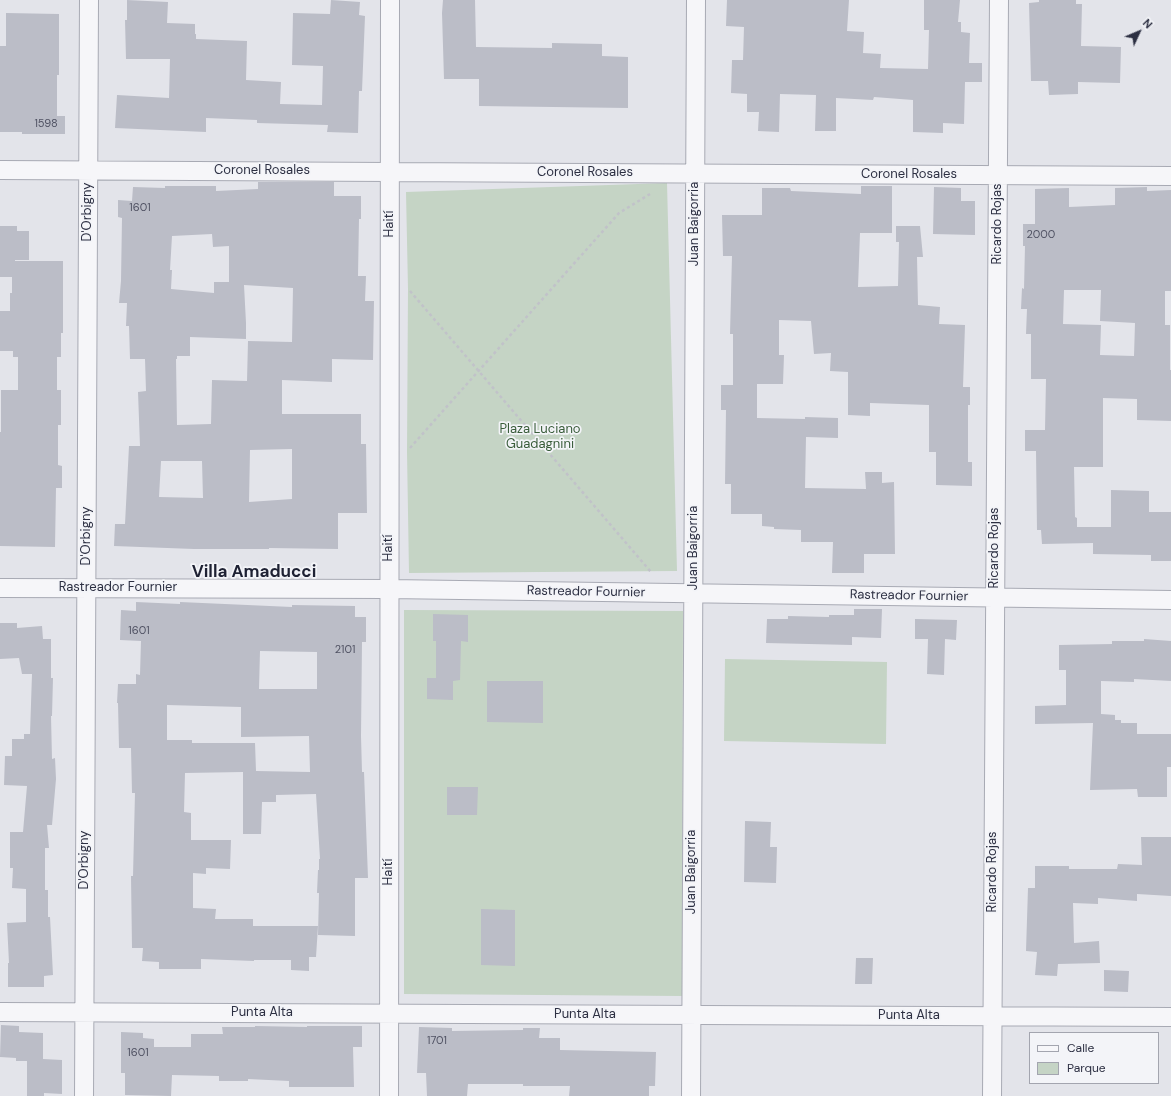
<!DOCTYPE html>
<html>
<head>
<meta charset="utf-8">
<style>
  body { margin:0 }
  #map { position:relative; width:1171px; height:1096px; overflow:hidden; background:#e3e4ea; font-family:"DM Sans",sans-serif }
  canvas { display:block }
  .legend { position:absolute; left:1029px; top:1032px; width:130px; height:52px; box-sizing:border-box; background:#f3f4f8; border:1px solid #a3a5af; margin:0; padding:5px 7px; list-style:none; font-size:12px; color:#2c2f42 }
  .legend li { display:flex; align-items:center; gap:8px; height:20px }
  .legend b { width:20px; border:1px solid #a3a5af }
  .north { position:absolute; left:1119px; top:12px; width:40px; height:40px; -webkit-text-stroke:3px #f3f4f8; paint-order:stroke; rotate:46deg; font-size:11px; font-weight:700; line-height:16px; text-align:center; color:#2c2f42 }
  .north::after { content:''; display:block; margin:auto; width:14px; height:18px; background:#2c2f42; clip-path:polygon(50% 0,100% 100%,50% 72%,0 100%) }
</style>
</head>
<body>
<div id="map">
<canvas width="1171" height="1096"></canvas>
<ul class="legend">
<li><b style="height:5px;background:#f6f6f9"></b>Calle</li>
<li><b style="height:11px;background:#c5d4c5"></b>Parque</li>
</ul>
<div class="north">N</div>
</div>
<script>
const ctx = document.querySelector('canvas').getContext('2d');
ctx.lineJoin = 'round';
function paint(path, color) { ctx.fillStyle = color; ctx.fill(path, 'evenodd'); }
const shape = rows => new Path2D(rows.map(r => 'M' + r).join(''));
function trace(path, color, width, dash) { ctx.strokeStyle = color; ctx.lineWidth = width; ctx.lineCap = dash ? 'butt' : 'round'; ctx.setLineDash(dash || []); ctx.stroke(path); }
function write(font, color, halo, rows, align = 'center') {
  ctx.font = font + ' "DM Sans",sans-serif'; ctx.lineWidth = 3.5; ctx.setLineDash([]); ctx.textBaseline = 'middle'; ctx.strokeStyle = halo; ctx.fillStyle = color; for (const [text, x, y, turn = 0] of rows) {
    ctx.save(); ctx.translate(x, y); ctx.rotate((+turn || 0) * Math.PI / 180); ctx.textAlign = isNaN(turn) ? turn : align; if (halo) ctx.strokeText(text, 0, 0); ctx.fillText(text, 0, 0); ctx.restore();
  }
}
paint(shape([
  [667,183,677,571,409,573,407,452,408,289,406,192],
  [404,610,683,611,682,996,404,994],
  [725,659,887,662,886,744,724,741]
]), '#c5d4c5');
paint(shape([
  [127,0,168,2,167,23,195,24,195,34,196,34,196,39,247,41,246,80,281,82,280,104,322,105,323,66,292,65,293,13,330,14,331,0,360,2,359,15,365,16,362,91,359,91,358,133,327,132,328,125,257,123,257,120,206,118,206,132,115,128,117,95,169,98,170,59,126,59,125,20,127,20],
  [443,0,475,0,476,47,552,48,552,43,602,44,602,56,628,57,628,108,479,106,479,79,444,79,442,13],
  [727,0,849,0,847,31,864,32,863,53,881,54,880,68,928,69,929,30,924,30,924,0,960,0,958,22,961,22,961,32,970,33,969,63,982,63,982,82,965,82,964,124,943,123,943,133,913,132,913,100,874,97,873,100,836,98,836,131,815,131,816,95,780,94,779,132,758,131,759,112,747,112,747,94,731,93,732,60,743,60,744,27,726,26],
  [1039,0,1076,0,1076,4,1082,4,1081,46,1121,47,1120,83,1078,82,1078,94,1049,95,1048,81,1031,81,1029,3,1039,2],
  [6,13,59,14,59,75,57,75,57,116,65,116,65,134,22,134,22,132,0,132,0,46,6,46],
  [258,182,334,182,334,196,361,196,361,219,359,219,358,276,366,276,365,301,374,301,373,360,332,359,332,382,282,380,282,414,361,414,361,444,366,444,367,513,338,513,338,549,269,548,269,549,194,549,114,546,115,524,125,524,129,446,140,446,138,392,146,391,145,359,130,359,129,326,126,326,127,303,119,303,121,281,122,218,118,217,118,200,132,201,133,187,165,188,165,186,216,186,216,191,258,189],
  [212,234,213,247,229,246,229,282,214,282,214,293,171,289,172,270,170,270,172,236],
  [244,285,293,288,292,342,248,341,247,381,212,380,211,424,177,425,176,359,177,359,177,356,190,356,190,337,246,339,246,323],
  [292,449,292,499,249,502,250,450],
  [161,461,202,461,203,498,159,497],
  [861,186,892,186,892,233,860,233,858,287,898,286,899,242,896,242,896,226,920,226,923,257,917,257,918,305,940,307,939,324,965,325,963,387,970,387,970,405,968,405,968,462,972,462,972,486,936,485,936,452,929,452,929,405,870,403,870,416,848,415,848,372,830,371,831,353,814,354,811,321,779,320,779,355,784,355,783,384,757,384,757,418,805,419,805,417,838,418,838,438,806,437,805,488,866,489,865,472,882,472,882,483,894,482,895,554,864,554,864,573,832,573,833,542,801,542,801,530,774,529,774,527,762,526,762,514,731,514,731,484,725,484,726,410,721,410,721,385,733,385,733,334,730,334,732,256,723,256,722,215,762,215,762,188,790,188,791,191,861,194],
  [934,187,961,188,961,201,975,201,975,235,933,234],
  [1147,187,1147,191,1171,190,1171,291,1165,291,1165,325,1170,325,1170,370,1171,370,1171,421,1137,420,1137,399,1103,398,1103,467,1074,467,1075,517,1077,518,1077,527,1111,527,1111,490,1149,491,1149,512,1171,512,1171,561,1151,561,1151,555,1093,554,1093,543,1042,544,1041,530,1037,530,1036,451,1025,451,1025,430,1045,430,1046,379,1031,379,1031,334,1026,334,1027,309,1021,309,1022,288,1024,289,1025,246,1023,246,1023,224,1035,224,1035,189,1069,188,1069,207,1115,205,1115,188],
  [1064,290,1101,290,1100,321,1135,323,1134,356,1100,355,1101,325,1063,324],
  [0,226,17,226,17,231,29,231,29,260,15,260,15,261,63,261,63,333,61,333,61,357,57,357,57,390,61,390,61,425,58,425,58,465,62,466,62,488,56,488,55,547,0,546,0,432,1,432,1,390,18,390,18,357,13,357,13,351,0,351,0,311,10,311,10,293,12,293,12,277,0,277],
  [136,602,180,604,180,602,292,607,292,605,355,606,355,617,366,617,366,642,362,642,361,736,362,772,364,772,368,878,355,878,355,936,318,935,319,893,317,893,318,870,319,870,319,859,320,859,316,794,276,795,276,802,262,802,261,834,243,834,243,772,185,773,184,812,191,813,191,840,231,840,230,869,206,868,206,874,193,873,193,908,216,909,215,919,253,919,253,926,318,926,316,957,309,957,309,971,291,970,291,960,254,960,254,961,201,959,201,969,159,969,159,962,142,961,143,948,132,948,131,876,133,876,135,793,132,793,131,748,119,748,118,703,117,703,118,684,136,684,136,674,140,675,141,641,120,640,121,610,136,611],
  [260,651,317,652,317,689,259,689],
  [167,705,241,707,241,737,309,736,310,772,256,771,255,743,192,743,192,740,167,740],
  [854,609,882,609,881,638,852,637,852,645,766,643,767,619,788,619,788,616,829,617,829,615,854,615],
  [433,614,468,615,468,642,461,641,460,680,453,681,453,700,427,699,427,678,436,678,436,641,433,641],
  [915,619,957,620,956,640,945,639,944,675,927,674,928,639,915,639],
  [0,623,17,623,17,628,42,626,43,639,51,639,51,678,53,678,52,716,51,716,52,759,55,758,56,779,52,825,47,825,49,848,45,848,45,890,48,890,48,917,50,917,53,975,44,976,44,987,8,987,8,963,9,963,7,923,26,922,26,889,12,888,13,868,10,868,10,832,23,832,27,786,4,785,5,756,12,756,12,739,24,739,24,734,30,734,32,674,22,674,19,658,0,659],
  [1144,639,1171,641,1171,681,1134,679,1134,682,1101,681,1101,714,1115,715,1115,720,1121,720,1121,723,1137,723,1137,734,1171,734,1171,767,1167,767,1167,797,1138,797,1137,789,1090,790,1093,723,1035,724,1035,706,1066,705,1066,670,1059,670,1059,645,1112,644,1112,641,1144,641],
  [487,681,543,681,543,723,487,722],
  [447,787,478,787,477,815,447,815],
  [745,821,771,822,770,847,777,847,776,883,744,882],
  [1141,837,1171,837,1171,896,1137,894,1137,901,1098,898,1098,904,1073,903,1074,943,1099,941,1100,963,1058,964,1057,976,1035,975,1037,952,1026,951,1028,888,1035,888,1035,866,1069,866,1069,869,1117,869,1118,864,1142,865],
  [481,909,515,910,515,966,481,965],
  [856,958,873,958,872,984,855,984],
  [1104,970,1129,971,1128,992,1104,991],
  [1,1025,19,1026,19,1032,43,1033,43,1059,62,1060,62,1094,44,1093,44,1096,27,1096,27,1061,16,1061,16,1058,0,1057],
  [255,1026,307,1027,307,1026,362,1026,362,1047,353,1047,354,1087,289,1087,289,1081,248,1079,248,1081,219,1081,219,1076,172,1075,171,1096,125,1095,125,1073,121,1073,121,1032,143,1033,143,1038,154,1039,154,1047,191,1047,191,1034,223,1034,222,1027,255,1027],
  [419,1027,452,1028,452,1031,523,1030,523,1028,540,1028,539,1038,560,1038,560,1050,656,1052,655,1086,649,1086,649,1096,569,1096,570,1086,523,1086,523,1084,468,1084,467,1096,427,1096,426,1073,417,1073]
]), '#bbbdc7');
const minor = shape([
  [0,170,1171,176],
  [0,588,389,589,1171,600],
  [0,1012,1171,1017],
  [84,1096,89,0],
  [389,1096,390,0],
  [691,1096,696,0],
  [992,1096,999,0]
]);
trace(minor, '#a8aab4', 20);
trace(shape([
  [410,291,651,572],
  [410,448,619,213,650,194]
]), '#c1c2c9', 2.5, [3, 3]);
trace(minor, '#f6f6f9', 18);
write('11px', '#505263', null, [
  ["1598",46,124],
  ["1601",140,208],
  ["2000",1041,235],
  ["1601",139,631],
  ["2101",345,650],
  ["1701",437,1041],
  ["1601",138,1053]
]);
write('13px', '#2c2f42', '#f3f4f8', [
  ["Coronel Rosales",262,171],
  ["Coronel Rosales",585,173],
  ["Coronel Rosales",909,175],
  ["D'Orbigny",88,212,-90],
  ["Haití",390,224,-90],
  ["Juan Baigorria",695,224,-90],
  ["Ricardo Rojas",998,224,-90],
  ["D'Orbigny",87,536,-90],
  ["Haití",389,548,-90],
  ["Juan Baigorria",694,548,-90],
  ["Ricardo Rojas",995,548,-90],
  ["Rastreador Fournier",118,588],
  ["Rastreador Fournier",586,592,1],
  ["Rastreador Fournier",909,596,1],
  ["D'Orbigny",85,860,-90],
  ["Haití",389,872,-90],
  ["Juan Baigorria",692,872,-90],
  ["Ricardo Rojas",993,872,-90],
  ["Punta Alta",262,1013],
  ["Punta Alta",585,1015],
  ["Punta Alta",909,1016]
]);
write('13px', '#3a5d3b', '#f3f4f8', [
  ["Plaza Luciano",540,430],
  ["Guadagnini",540,445]
]);
write('bold 17px', '#1e2133', '#f3f4f8', [
  ["Villa Amaducci",254,573]
]);
</script>
</body>
</html>
